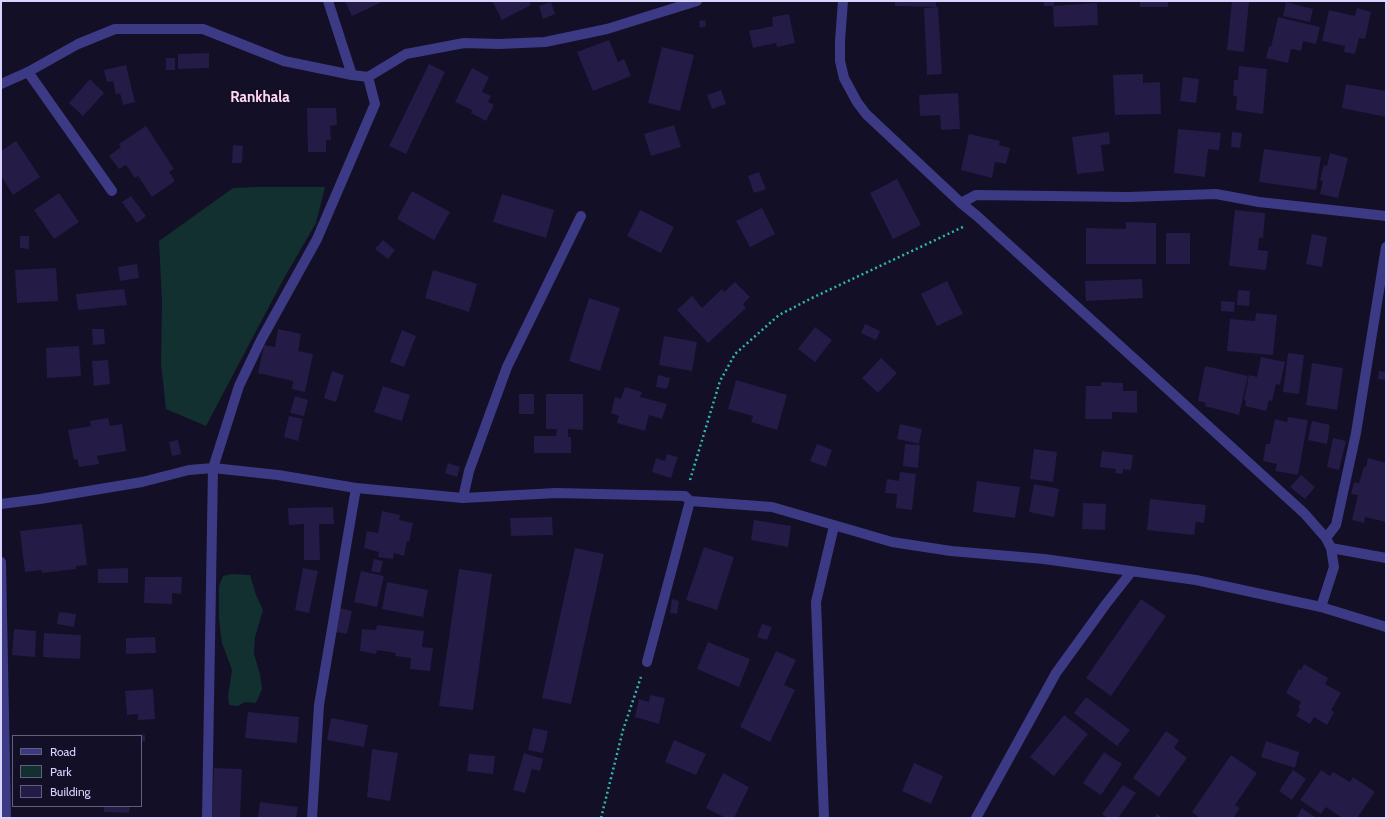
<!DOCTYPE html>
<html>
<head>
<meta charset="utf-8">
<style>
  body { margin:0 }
  #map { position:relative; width:1387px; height:819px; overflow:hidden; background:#130f26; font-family:Cabin,sans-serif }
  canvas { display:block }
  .frame { position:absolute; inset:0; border:2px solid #d9d4ff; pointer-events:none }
  .legend { position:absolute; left:12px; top:735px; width:130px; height:72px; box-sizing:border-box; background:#130f26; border:1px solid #625e7d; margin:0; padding:5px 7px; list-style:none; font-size:12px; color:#d9d4ff }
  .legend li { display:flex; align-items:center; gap:8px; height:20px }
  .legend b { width:20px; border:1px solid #625e7d }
</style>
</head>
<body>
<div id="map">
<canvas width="1387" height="819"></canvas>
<div class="frame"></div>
<ul class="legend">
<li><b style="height:5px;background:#3d3a85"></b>Road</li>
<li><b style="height:11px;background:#12302f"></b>Park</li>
<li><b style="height:11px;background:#241b47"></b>Building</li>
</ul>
</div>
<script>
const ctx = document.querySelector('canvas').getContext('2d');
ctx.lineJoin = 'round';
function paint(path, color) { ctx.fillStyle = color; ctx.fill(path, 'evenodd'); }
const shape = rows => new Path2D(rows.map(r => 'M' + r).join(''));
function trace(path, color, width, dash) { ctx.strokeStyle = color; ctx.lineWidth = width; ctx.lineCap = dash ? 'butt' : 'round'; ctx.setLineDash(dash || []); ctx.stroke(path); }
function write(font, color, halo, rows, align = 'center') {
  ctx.font = font + ' Cabin,sans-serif'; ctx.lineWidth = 3.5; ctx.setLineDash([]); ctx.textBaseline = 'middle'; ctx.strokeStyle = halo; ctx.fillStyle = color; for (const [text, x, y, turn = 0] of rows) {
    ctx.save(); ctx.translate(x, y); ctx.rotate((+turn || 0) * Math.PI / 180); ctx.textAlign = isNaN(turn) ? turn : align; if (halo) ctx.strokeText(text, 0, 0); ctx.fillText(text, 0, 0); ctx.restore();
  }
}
paint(shape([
  [258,187,325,187,316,223,283,280,206,426,166,409,161,364,162,302,159,241,233,188],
  [232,574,250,575,256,595,263,610,255,637,254,654,260,674,262,689,256,703,245,702,238,706,229,705,228,696,232,670,222,643,219,619,219,586,223,576]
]), '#12302f');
paint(shape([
  [345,1,384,1,352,16],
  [492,1,529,1,531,5,502,20],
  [895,1,936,1,936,7,895,6],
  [1044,1,1054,1,1054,6,1044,6],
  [1140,1,1168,1,1168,7,1140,7],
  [1232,1,1249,2,1244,52,1227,50],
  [551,2,555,14,543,19,539,6],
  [1286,2,1313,9,1310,22,1283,16],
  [1097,3,1098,25,1054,27,1053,6],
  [938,7,942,74,927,75,924,8],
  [1357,8,1371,12,1365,39,1359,38,1355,54,1344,52,1345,46,1322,41,1329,10,1355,16],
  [789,14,795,43,777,47,776,43,753,48,749,31,773,26,772,17],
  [1278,17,1320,27,1316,44,1303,41,1301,51,1291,49,1288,63,1266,58,1269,46,1271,47],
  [705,20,706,26,700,28,699,21],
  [609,40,618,62,624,59,631,76,593,91,577,52],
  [662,47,694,55,680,111,648,103],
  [209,53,209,68,178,69,178,54],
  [166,58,175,58,175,70,166,70],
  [429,64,445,72,406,154,389,146],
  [126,65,135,102,123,105,120,93,116,95,113,81,107,82,104,70],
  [1239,66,1267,69,1263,114,1236,110,1237,96,1233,96,1234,80,1238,80],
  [472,68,489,77,482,92,491,96,488,102,494,105,486,121,471,113,472,110,455,102],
  [1143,74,1143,83,1160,82,1161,114,1115,115,1113,75],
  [1183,77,1199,79,1196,103,1180,101],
  [90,79,104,93,83,116,69,103],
  [1346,84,1386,91,1386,117,1342,108],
  [721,90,726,104,712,109,707,95],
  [958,93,960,129,941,130,940,115,920,116,919,95],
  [307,108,336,108,337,125,330,126,331,140,326,140,326,152,308,152],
  [674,125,681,147,651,156,644,134],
  [146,126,174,169,169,172,175,181,152,197,138,176,135,178,126,165,119,169,109,156,121,147,119,144],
  [1178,129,1221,133,1219,150,1208,149,1205,177,1174,173],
  [1109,132,1110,144,1101,145,1104,171,1077,174,1072,137],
  [1232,132,1242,133,1240,148,1231,147],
  [969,134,1000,141,999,145,1010,148,1006,164,995,162,992,178,961,170],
  [16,141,40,177,13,195,1,176,1,151],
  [233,145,243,146,242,163,232,163],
  [1264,149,1321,157,1316,190,1259,182],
  [1330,153,1348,158,1338,198,1320,194,1323,181,1320,180,1324,165,1327,166],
  [759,172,766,189,754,193,748,176],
  [897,179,921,225,893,239,870,193],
  [412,191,450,212,434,240,397,219],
  [59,193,79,222,54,239,34,210],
  [502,194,554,210,546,238,493,222],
  [131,196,146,216,137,223,122,202],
  [762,208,775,234,750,247,736,221],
  [640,210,674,227,661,253,627,236],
  [1235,210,1265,213,1263,238,1259,238,1258,250,1268,251,1266,270,1229,266],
  [1126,222,1156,223,1156,264,1086,264,1086,228,1126,229],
  [1166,233,1190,233,1190,264,1166,264],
  [1312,234,1327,237,1322,267,1306,264],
  [20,236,29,236,29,249,20,248],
  [383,240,395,250,388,259,375,249],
  [137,264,139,278,120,281,118,267],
  [56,268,58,301,17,303,15,270],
  [433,270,477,284,469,312,425,298],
  [1142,279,1143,298,1086,301,1085,281],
  [947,281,963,314,937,326,921,294],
  [735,282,750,297,743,304,746,308,708,343,677,310,692,296,702,308,722,289,724,292],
  [124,289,127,305,78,310,76,294],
  [1238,290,1250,291,1249,306,1237,305],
  [589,298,620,308,600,371,569,361],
  [1221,301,1235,302,1234,312,1221,311],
  [1256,313,1277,315,1273,355,1227,351,1230,319,1255,321],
  [865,324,880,331,876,340,861,333],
  [815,327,832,340,815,362,798,349],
  [92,329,104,329,105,344,93,345],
  [278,329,301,334,298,351,313,354,305,392,292,389,293,381,258,373,264,345,275,347],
  [402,330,416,336,404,367,390,362],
  [664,336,697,342,692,371,659,365],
  [79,346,81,376,47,378,46,348],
  [1288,353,1304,355,1299,394,1283,392],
  [1261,357,1285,362,1280,385,1276,384,1272,401,1269,400,1266,411,1245,406,1246,401,1244,400,1249,375,1257,377],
  [881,358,897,373,878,393,862,378],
  [108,360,110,384,94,386,92,361],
  [1312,363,1343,368,1337,410,1306,405],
  [1205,366,1248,376,1239,415,1205,406,1206,403,1198,401],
  [332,371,344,375,336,402,324,398],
  [1379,371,1386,372,1386,380,1378,379],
  [658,375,670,378,667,389,656,387],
  [736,380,787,395,777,430,751,422,753,416,728,409],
  [1101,382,1123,383,1123,391,1137,391,1137,413,1112,412,1112,419,1085,419,1086,386,1101,386],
  [383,386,410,395,402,421,374,412],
  [625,387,642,392,640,397,667,404,662,419,649,415,645,431,617,423,619,416,611,413,615,397,621,399],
  [519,394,534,394,534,414,519,414],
  [546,394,583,394,583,430,568,429,568,437,571,437,571,453,534,453,534,436,556,436,557,429,546,429],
  [295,396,308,400,304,416,290,413],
  [289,416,303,419,298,441,284,437],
  [1288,417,1308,420,1298,475,1275,471,1277,464,1263,461,1266,444,1270,444,1275,419,1287,422],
  [108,418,110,426,122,424,126,451,97,456,99,464,79,467,77,459,74,460,68,430,91,426,90,421],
  [1312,421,1330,425,1327,444,1308,440],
  [900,424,922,429,919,444,897,439],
  [1333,438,1346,441,1339,470,1327,467],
  [178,440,181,454,172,456,169,442],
  [817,444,832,450,826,467,810,461],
  [905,444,920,445,918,468,903,466],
  [1034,449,1057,452,1053,482,1030,479],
  [1102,451,1133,455,1131,470,1123,469,1123,474,1115,473,1116,469,1100,467],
  [667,454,678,457,671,478,652,472,656,458,665,461],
  [1368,458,1386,463,1386,522,1365,517,1364,523,1352,520,1358,495,1351,494,1354,482,1359,483,1364,467,1366,467],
  [448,463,460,467,457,477,445,473],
  [900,472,916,474,912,510,896,508,897,494,885,493,887,479,899,481],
  [1301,475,1315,487,1305,499,1290,487],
  [977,481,1020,487,1015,518,973,512],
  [1034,484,1059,489,1054,517,1029,512],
  [1150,499,1206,505,1204,523,1196,522,1194,535,1147,530],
  [1083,503,1106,504,1105,530,1082,529],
  [333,507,334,524,319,524,320,560,304,560,304,524,289,525,288,508],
  [382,511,400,515,399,520,413,523,409,542,407,541,404,556,394,553,393,559,378,557,379,552,364,548,367,531,378,533],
  [552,517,553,535,511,536,510,518],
  [754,520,791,526,788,547,751,540],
  [82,524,87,565,76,566,76,569,42,573,42,570,25,572,20,531],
  [704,547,734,557,717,610,686,600],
  [575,548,604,554,571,704,542,698],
  [374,559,383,561,380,573,371,571],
  [128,568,128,583,98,583,98,569],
  [303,568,318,571,309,613,295,610],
  [459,569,492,574,473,710,439,706],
  [361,571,384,576,377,607,354,602],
  [145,577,182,577,181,594,172,593,172,604,144,603],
  [387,582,428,590,423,617,382,609],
  [672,599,679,601,677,614,670,613],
  [1141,599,1166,616,1111,696,1086,678],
  [340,608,352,611,347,634,336,632],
  [59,612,76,614,74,627,57,624],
  [762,624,772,627,767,640,757,637],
  [377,625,424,631,422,647,433,648,430,671,410,669,411,658,395,656,396,653,377,650,376,654,360,651,362,629,376,630],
  [14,629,36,631,35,657,12,655],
  [44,633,81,635,80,659,43,657],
  [155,637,156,653,126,654,126,638],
  [708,642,750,659,739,687,697,669],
  [776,651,796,660,784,685,795,690,770,742,740,727],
  [1304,664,1328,678,1325,684,1341,693,1331,710,1334,712,1327,725,1314,717,1310,724,1296,716,1300,709,1298,708,1301,702,1286,693,1299,669,1301,670],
  [153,689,155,719,138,720,138,714,127,715,125,691],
  [650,695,665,698,659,724,635,717,639,699,649,702],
  [1086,697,1130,730,1117,746,1074,713],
  [248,712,299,717,297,743,245,738],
  [1064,715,1088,734,1054,776,1030,757],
  [331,718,368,725,364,747,327,740],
  [533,728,548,731,543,753,528,750],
  [1166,731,1179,740,1174,748,1187,758,1159,797,1133,778],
  [137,734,145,735,145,742,141,741,141,736,137,736],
  [674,740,706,754,696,775,665,762],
  [1266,741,1299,752,1295,768,1261,757],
  [372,749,398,753,390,801,367,797],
  [1104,752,1122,764,1101,795,1083,783],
  [524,753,543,759,540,771,532,769,525,793,513,790],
  [469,754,495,756,493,774,467,771],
  [1231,755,1257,773,1235,805,1240,808,1233,818,1200,818,1192,812],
  [914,763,943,776,931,804,902,791],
  [214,768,242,769,240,818,212,818],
  [1293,770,1306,779,1292,800,1279,791],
  [1321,770,1330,776,1333,772,1350,782,1353,777,1375,792,1357,818,1342,818,1326,807,1321,814,1300,800],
  [723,773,749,787,734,818,726,818,706,808],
  [1123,785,1136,793,1118,818,1107,818,1102,814],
  [260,802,298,807,296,818,258,818],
  [104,806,130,806,129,813,104,812],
  [1302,808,1316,818,1296,818],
  [1157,814,1163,818,1154,818]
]), '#241b47');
trace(shape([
  [690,480,720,381,735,354,779,315,812,298,965,226],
  [601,818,623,730,641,677]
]), '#2fb8b0', 2.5, [2, 3]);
trace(shape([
  [28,72,112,191],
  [961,203,976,195,1128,197,1216,194,1259,202,1386,216],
  [463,498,469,471,507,367,581,216],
  [1326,538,1336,525,1356,433,1386,247],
  [1331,548,1386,558],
  [647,662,690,501],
  [207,818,213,468],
  [312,818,319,705,356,488]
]), '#3d3a85', 10);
trace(shape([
  [328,1,352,75],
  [843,1,840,41,840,61,844,78,857,102,866,114,961,203,977,216,1304,513,1326,538,1331,548,1334,567,1321,607],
  [1,84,28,72,78,44,115,29,203,29,284,61,352,75,368,77,406,54,464,43,499,44,545,42,607,29,697,1],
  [213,468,239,386,261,340,317,239,375,104,368,77],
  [1,504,40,499,142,482,189,470,213,468,278,475,356,488,463,498,556,493,685,496,690,501,772,507,892,542,951,551,1044,559,1196,580,1321,607,1386,627],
  [1,562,6,818],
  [824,818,816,602,834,526],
  [976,818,1056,673,1106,604,1132,571]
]), '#3d3a85', 10);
write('bold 15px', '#ffd6f0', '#130f26', [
  ["Rankhala",260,98]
]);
</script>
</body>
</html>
